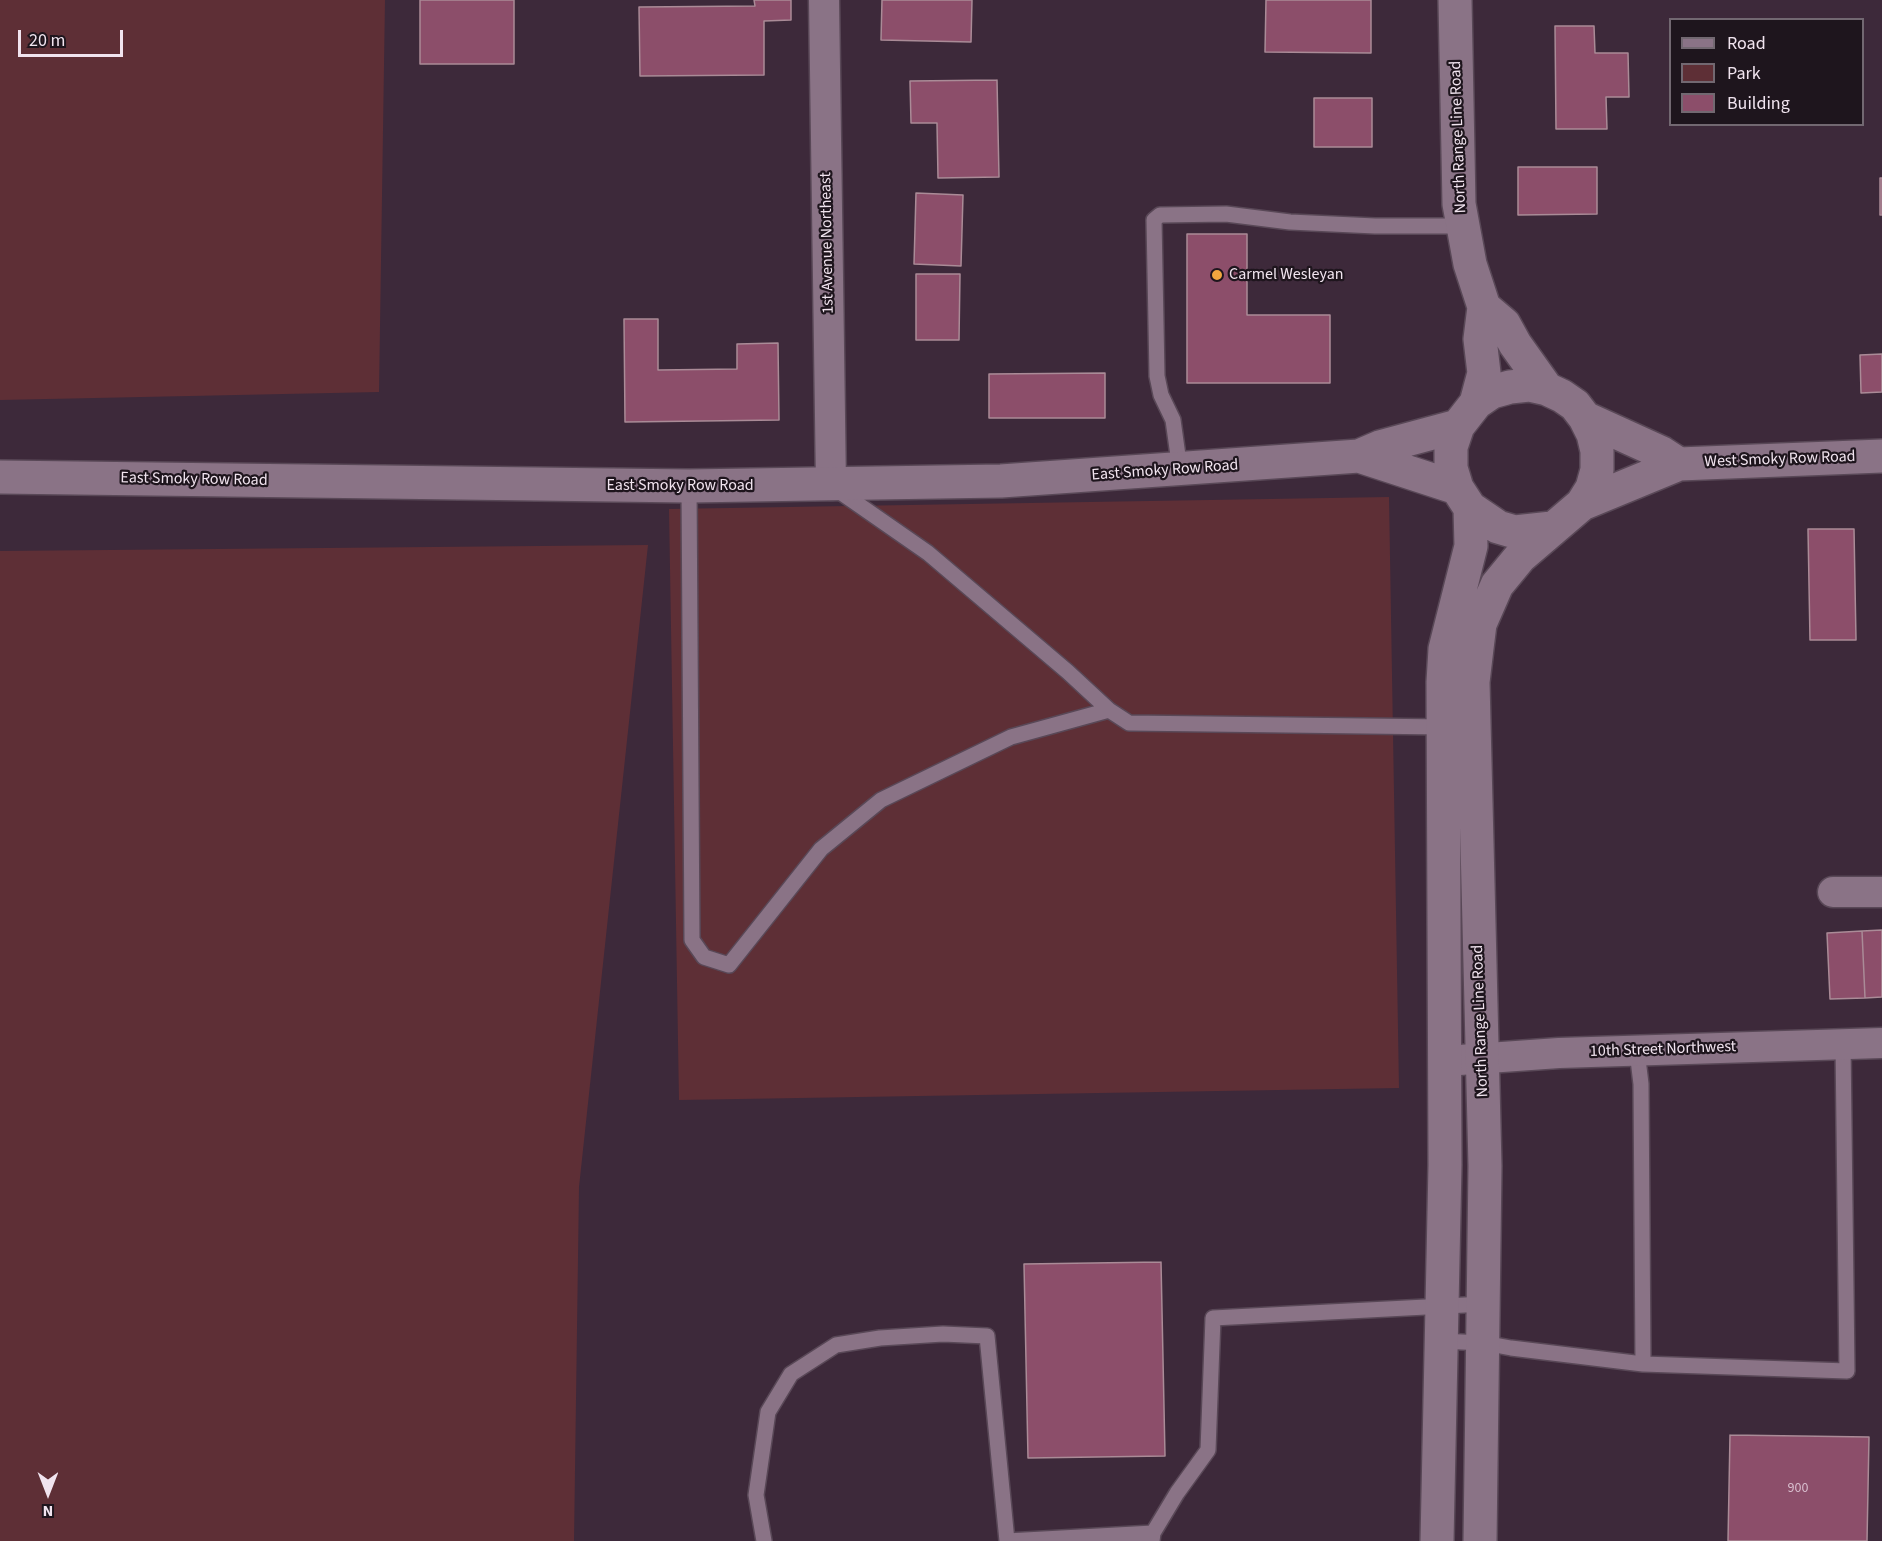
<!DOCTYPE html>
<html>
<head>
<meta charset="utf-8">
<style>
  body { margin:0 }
  #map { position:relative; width:1882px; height:1541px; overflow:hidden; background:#3d293a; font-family:"Source Sans 3",sans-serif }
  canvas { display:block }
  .legend { position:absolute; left:1669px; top:18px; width:195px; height:108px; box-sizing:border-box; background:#1e151d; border:2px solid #726871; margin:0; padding:8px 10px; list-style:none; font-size:18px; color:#f1e4ef }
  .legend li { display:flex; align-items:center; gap:12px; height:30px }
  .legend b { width:30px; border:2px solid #726871 }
  .north { position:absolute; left:18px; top:1463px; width:60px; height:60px; -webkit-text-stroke:4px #1e151d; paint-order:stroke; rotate:180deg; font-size:16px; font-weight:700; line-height:24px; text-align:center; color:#f1e4ef }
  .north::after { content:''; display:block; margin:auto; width:21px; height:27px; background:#f1e4ef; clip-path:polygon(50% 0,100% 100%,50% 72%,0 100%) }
  .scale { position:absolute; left:18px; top:30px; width:105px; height:27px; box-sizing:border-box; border:3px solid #f1e4ef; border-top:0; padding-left:8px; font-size:18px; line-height:21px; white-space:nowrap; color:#f1e4ef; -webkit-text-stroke:4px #1e151d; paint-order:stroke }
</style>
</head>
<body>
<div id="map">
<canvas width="1882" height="1541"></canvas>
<ul class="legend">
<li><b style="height:8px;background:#8a7386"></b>Road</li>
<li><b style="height:16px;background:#5e2f36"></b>Park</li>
<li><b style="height:16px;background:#8c4e6a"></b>Building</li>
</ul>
<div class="north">N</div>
<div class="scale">20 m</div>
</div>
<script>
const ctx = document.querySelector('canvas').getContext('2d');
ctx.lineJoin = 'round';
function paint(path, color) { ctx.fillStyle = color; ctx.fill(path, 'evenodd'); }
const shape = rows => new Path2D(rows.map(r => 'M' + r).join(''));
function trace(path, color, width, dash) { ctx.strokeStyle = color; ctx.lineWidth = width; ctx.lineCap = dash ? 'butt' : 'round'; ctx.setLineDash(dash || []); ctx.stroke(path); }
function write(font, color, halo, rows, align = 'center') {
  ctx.font = font + ' "Source Sans 3",sans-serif'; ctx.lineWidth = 4.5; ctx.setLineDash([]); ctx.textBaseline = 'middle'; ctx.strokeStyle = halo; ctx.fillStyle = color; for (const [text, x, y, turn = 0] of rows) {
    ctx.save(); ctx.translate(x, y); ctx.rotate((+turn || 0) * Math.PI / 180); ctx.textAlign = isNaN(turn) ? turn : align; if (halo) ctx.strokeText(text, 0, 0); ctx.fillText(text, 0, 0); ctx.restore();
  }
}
paint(shape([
  [0,0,385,0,379,392,0,400],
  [1389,497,1399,1088,679,1100,669,509],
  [648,545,579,1187,574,1541,0,1541,0,551]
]), '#5e2f36');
const building = shape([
  [420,0,514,0,514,64,420,64,420,0],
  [754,0,791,0,791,20,764,21,764,75,640,76,639,7,755,6,754,0],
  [882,0,972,0,971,42,881,40,882,0],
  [1266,0,1371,0,1371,53,1265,52,1266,0],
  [1555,26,1594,26,1595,53,1628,53,1629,97,1606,97,1607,129,1556,129,1555,26],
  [997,80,999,177,938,178,937,123,911,123,910,81,997,80],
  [1314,98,1372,98,1372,147,1314,147,1314,98],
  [1518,167,1597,167,1597,214,1518,215,1518,167],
  [1880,178,1882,178,1882,215,1880,215,1880,178],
  [916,193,963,195,961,266,914,264,916,193],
  [1187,234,1247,234,1247,315,1330,315,1330,383,1187,383,1187,234],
  [916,274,960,274,959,340,916,340,916,274],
  [624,319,658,319,658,370,737,369,737,344,778,343,779,420,625,422,624,319],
  [1882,354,1882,392,1861,393,1860,355,1882,354],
  [1105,373,1105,418,989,418,989,374,1105,373],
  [1808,529,1854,529,1856,640,1810,640,1808,529],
  [1882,930,1882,997,1865,998,1862,931,1882,930],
  [1862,931,1865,998,1830,999,1827,933,1862,931],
  [1161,1262,1165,1456,1028,1458,1024,1264,1161,1262],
  [1730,1435,1869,1437,1867,1541,1728,1541,1730,1435]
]);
paint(building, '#8c4e6a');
trace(building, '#aa8b97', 1.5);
const lane = shape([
  [1180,470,1173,420,1161,395,1157,376,1154,220,1160,215,1226,214,1290,222,1375,226,1462,226],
  [689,486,692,940,704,957,729,965,821,849,881,800,1011,737,1109,710],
  [836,489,928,553,1068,672,1109,710,1129,723,1444,727],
  [1637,1051,1641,1084,1643,1364],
  [1440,1341,1484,1343,1511,1348,1643,1364,1847,1371,1843,1044],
  [764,1541,756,1495,768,1412,791,1374,836,1345,880,1338,943,1334,987,1336,1007,1541],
  [1007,1541,1153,1533],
  [1152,1541,1153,1533,1177,1493,1208,1450,1213,1318,1484,1304]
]);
const street = shape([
  [824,0,831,485],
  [1833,892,1882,892],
  [1445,1061,1559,1053,1882,1043]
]);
const secondary = shape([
  [1455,0,1459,204,1470,264,1484,307,1480,339,1484,373,1476,403],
  [1484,307,1504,324,1515,344,1547,389],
  [1585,418,1662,453,1679,464],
  [1359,456,1457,488],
  [0,477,689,486,1001,481,1359,456,1380,447,1458,426],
  [1582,504,1679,464,1882,456],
  [1437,1541,1445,1165,1443,682,1445,649,1471,546,1470,508],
  [1480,1541,1485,1166,1473,682,1477,648,1480,624,1497,585,1520,557,1582,504,1592,488,1597,470,1597,451,1593,434,1585,418,1575,405,1562,396,1547,389,1529,385,1510,387,1492,392,1476,403,1458,426,1451,447,1451,468,1457,488,1470,508,1498,527,1515,532,1552,528]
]);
trace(lane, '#594857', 18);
trace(street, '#594857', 33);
trace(secondary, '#594857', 36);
trace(lane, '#8a7386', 15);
trace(street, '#8a7386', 30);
trace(secondary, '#8a7386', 33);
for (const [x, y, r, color] of [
  [1217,275,6,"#f0a63f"]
]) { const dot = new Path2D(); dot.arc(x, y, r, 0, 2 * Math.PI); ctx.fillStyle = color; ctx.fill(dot); trace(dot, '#1e151d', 2); }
write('14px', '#d8bece', null, [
  ["900",1798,1489]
]);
write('16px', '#f1e4ef', '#1e151d', [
  ["North Range Line Road",1459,137,-92],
  ["1st Avenue Northeast",828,243,-91],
  ["West Smoky Row Road",1780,460,-2],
  ["East Smoky Row Road",1165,471,-4],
  ["East Smoky Row Road",194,480,1],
  ["East Smoky Row Road",680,486],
  ["North Range Line Road",1481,1021,-92],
  ["10th Street Northwest",1663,1050,-2]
]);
write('16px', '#f1e4ef', '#1e151d', [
  ["Carmel Wesleyan",1229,275]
], 'left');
</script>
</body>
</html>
